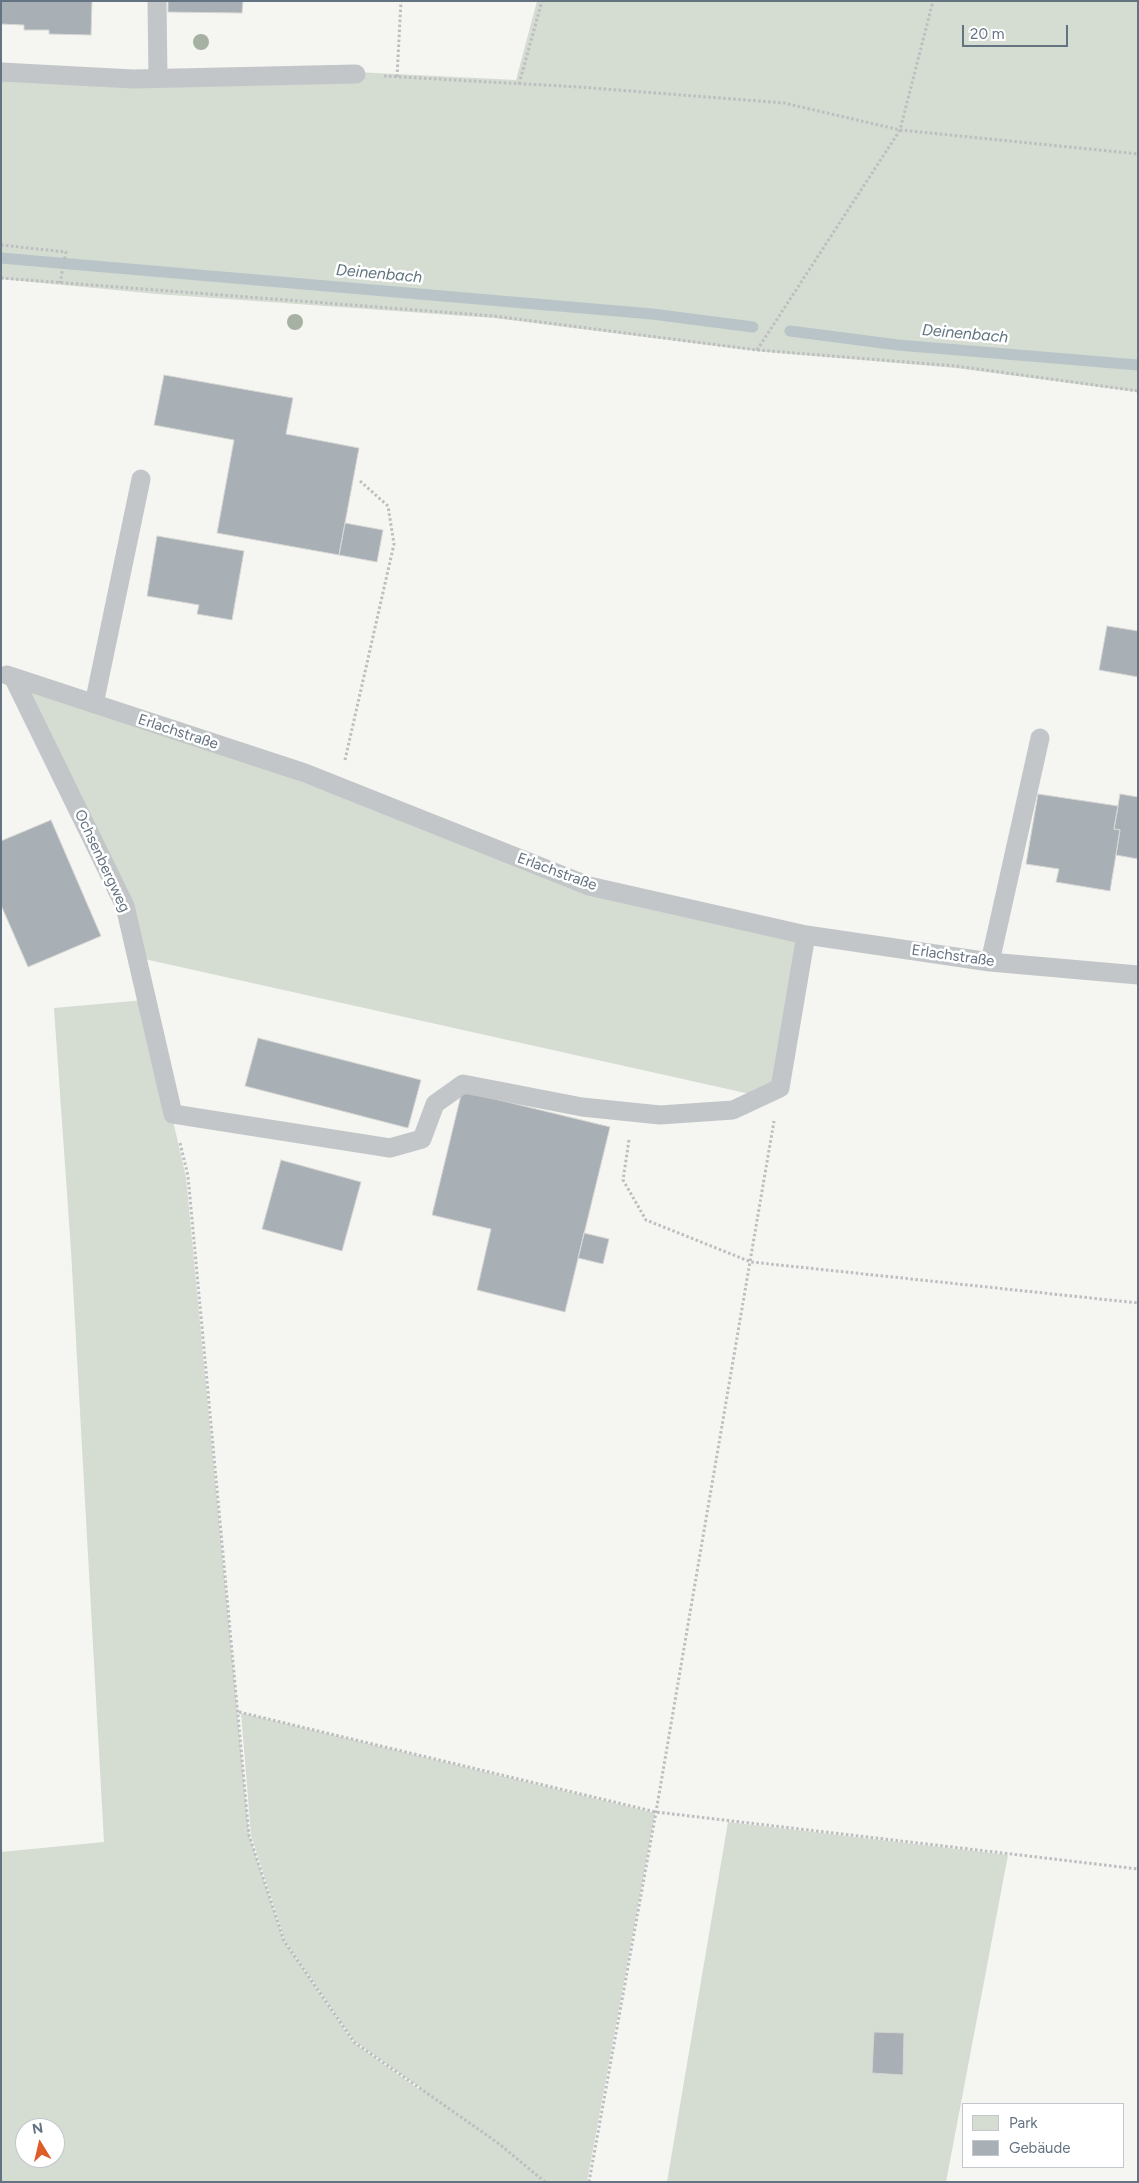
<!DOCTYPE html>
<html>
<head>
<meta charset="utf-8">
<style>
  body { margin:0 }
  #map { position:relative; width:1139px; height:2183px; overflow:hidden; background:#f5f5f1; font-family:Figtree,sans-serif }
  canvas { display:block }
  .frame { position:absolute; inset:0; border:2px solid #647381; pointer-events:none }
  .legend { position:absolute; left:962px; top:2103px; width:162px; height:65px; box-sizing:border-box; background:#fff; border:1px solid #c1c7cd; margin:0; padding:6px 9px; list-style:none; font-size:15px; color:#647381 }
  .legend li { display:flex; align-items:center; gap:10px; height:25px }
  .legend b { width:25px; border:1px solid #c1c7cd }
  .north { position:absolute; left:15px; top:2118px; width:50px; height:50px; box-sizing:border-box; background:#fff; border:1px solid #c1c7cd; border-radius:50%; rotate:351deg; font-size:14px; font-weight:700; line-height:20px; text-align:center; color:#647381 }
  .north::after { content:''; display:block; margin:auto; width:18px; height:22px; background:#de5c28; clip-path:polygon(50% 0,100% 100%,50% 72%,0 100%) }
  .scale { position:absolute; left:962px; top:25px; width:106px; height:22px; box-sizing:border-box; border:2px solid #647381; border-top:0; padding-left:6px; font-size:15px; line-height:18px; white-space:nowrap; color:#647381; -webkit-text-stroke:4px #fff; paint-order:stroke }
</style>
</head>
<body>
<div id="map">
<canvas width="1139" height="2183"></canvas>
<div class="frame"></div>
<ul class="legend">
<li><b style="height:14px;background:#d5dcd2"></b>Park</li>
<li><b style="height:14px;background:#a8afb5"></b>Gebäude</li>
</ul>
<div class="north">N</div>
<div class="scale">20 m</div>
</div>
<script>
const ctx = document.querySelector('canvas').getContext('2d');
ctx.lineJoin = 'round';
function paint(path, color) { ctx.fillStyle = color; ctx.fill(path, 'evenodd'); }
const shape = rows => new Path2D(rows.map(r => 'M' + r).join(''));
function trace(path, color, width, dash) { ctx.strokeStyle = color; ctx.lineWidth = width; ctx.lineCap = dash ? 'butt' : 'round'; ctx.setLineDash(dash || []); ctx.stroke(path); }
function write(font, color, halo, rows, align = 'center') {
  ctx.font = font + ' Figtree,sans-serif'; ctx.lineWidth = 5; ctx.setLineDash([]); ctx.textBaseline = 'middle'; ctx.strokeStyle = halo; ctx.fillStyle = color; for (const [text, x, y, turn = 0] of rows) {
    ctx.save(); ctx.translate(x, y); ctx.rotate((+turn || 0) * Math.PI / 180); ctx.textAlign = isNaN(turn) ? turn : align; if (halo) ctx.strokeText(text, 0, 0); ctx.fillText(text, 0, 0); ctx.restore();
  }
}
paint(shape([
  [537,1,1138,1,1138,392,956,368,756,351,494,318,157,294,1,279,1,66,133,76,356,72,516,80],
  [14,679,94,706,589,887,806,935,777,1100,140,958],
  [145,1000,186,1177,249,1835,284,1941,353,2042,420,2090,422,2089,354,2041,285,1941,251,1835,241,1713,655,1813,587,2182,1,2182,1,1852,104,1842,71,1250,54,1008],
  [25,2128,55,2128,55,2158,25,2158],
  [728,1822,1008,1855,946,2182,667,2182]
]), '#d5dcd2');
trace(shape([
  [1,258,652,314,753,327],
  [790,331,898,345,1138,365]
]), '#b9c4c8', 11);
const building = shape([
  [1,1,92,1,91,35,49,34,49,30,24,30,24,25,1,24,1,1],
  [168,1,243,1,242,13,168,12,168,1],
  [164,375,293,398,286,434,359,448,339,555,217,533,234,440,154,425,164,375],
  [345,523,383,530,377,562,339,555,345,523],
  [157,536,244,551,232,620,197,614,199,605,147,596,157,536],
  [1107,626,1138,631,1138,677,1099,670,1107,626],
  [1038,794,1118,806,1114,829,1120,830,1110,891,1056,882,1059,869,1026,864,1038,794],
  [1120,794,1138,797,1138,859,1116,855,1120,830,1114,829,1120,794],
  [51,820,101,936,28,967,1,905,1,841,51,820],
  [258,1038,421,1080,408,1128,245,1086,258,1038],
  [462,1091,610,1127,565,1312,477,1290,491,1229,432,1215,462,1091],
  [281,1160,361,1182,342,1251,262,1229,281,1160],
  [584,1233,609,1239,603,1264,578,1258,584,1233],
  [874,2032,904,2033,903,2075,872,2073,874,2032]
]);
paint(building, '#a8afb5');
trace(building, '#d6d6d4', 1);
trace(shape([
  [384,76,579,87,784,103,900,130,1138,154],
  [397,77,401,1],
  [519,84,542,1],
  [1,245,66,252,60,283],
  [1,278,494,316,757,350,956,366,1138,391],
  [757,350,900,130,933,1],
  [345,760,394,544,388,506,360,481],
  [629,1140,623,1180,646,1220,751,1262,1138,1303],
  [180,1143,188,1176,249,1835,284,1941,354,2042,498,2143,545,2182],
  [239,1712,656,1812,1138,1869],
  [589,2182,656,1812,774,1121]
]), '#bcbec0', 3, [2.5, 2.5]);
trace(shape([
  [157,1,158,78],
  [1,72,133,79,356,74],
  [7,675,305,773,589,886,806,935,990,962,1138,975],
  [13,677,125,906,173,1114,390,1148,422,1139,435,1104,463,1084,582,1107,660,1115,733,1110,780,1088,806,935],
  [94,704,141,479],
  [990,962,1040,738]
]), '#c2c6c9', 19);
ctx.fillStyle = '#a6b1a3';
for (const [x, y] of [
  [201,42],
  [295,322]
]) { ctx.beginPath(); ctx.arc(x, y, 8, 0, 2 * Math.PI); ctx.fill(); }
write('15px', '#647381', '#fff', [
  ["Erlachstraße",178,732,18],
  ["Ochsenbergweg",102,861,65],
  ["Erlachstraße",557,872,20],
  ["Erlachstraße",953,956,8]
]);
write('italic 16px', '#60757f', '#fff', [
  ["Deinenbach",379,274,5],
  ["Deinenbach",965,334,5]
]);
</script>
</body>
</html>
